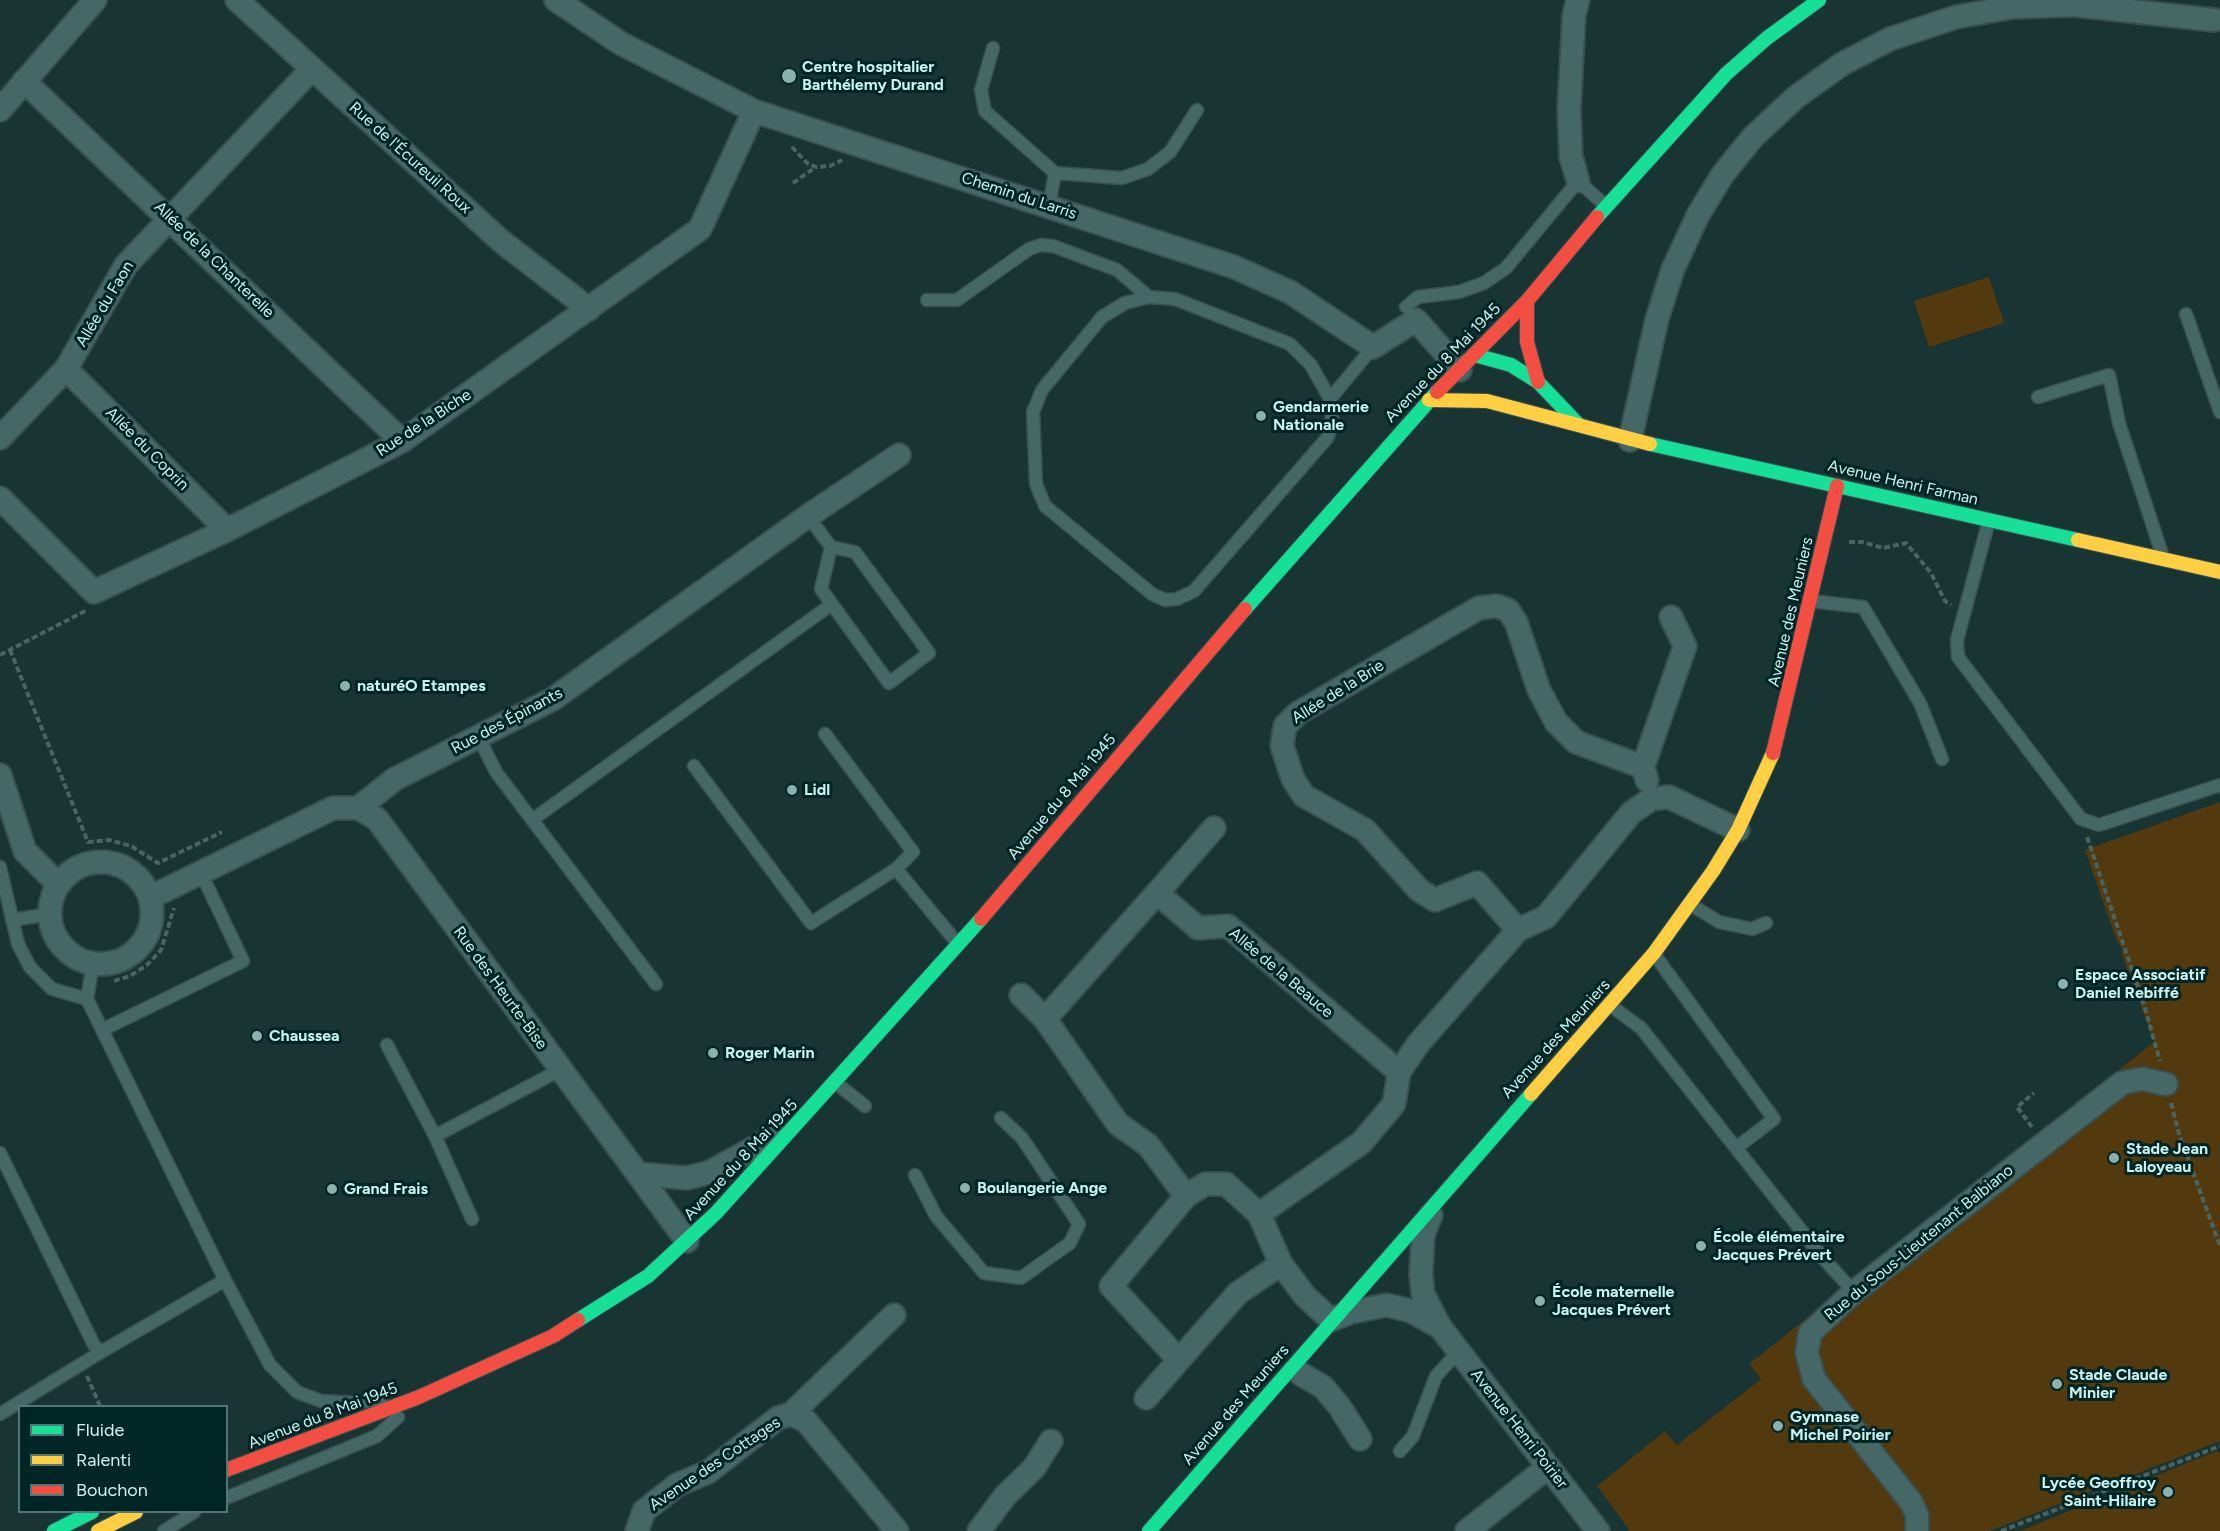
<!DOCTYPE html>
<html>
<head>
<meta charset="utf-8">
<style>
  body { margin:0 }
  #map { position:relative; width:2220px; height:1531px; overflow:hidden; background:#183433; font-family:Figtree,sans-serif }
  canvas { display:block }
  .legend { position:absolute; left:18px; top:1405px; width:210px; height:108px; box-sizing:border-box; background:#002524; border:2px solid #507776; margin:0; padding:8px 10px; list-style:none; font-size:18px; color:#c9f3f0 }
  .legend li { display:flex; align-items:center; gap:12px; height:30px }
  .legend b { width:30px; border:2px solid #507776 }
</style>
</head>
<body>
<div id="map">
<canvas width="2220" height="1531"></canvas>
<ul class="legend">
<li><b style="height:8px;background:#16e098"></b>Fluide</li>
<li><b style="height:8px;background:#ffcf43"></b>Ralenti</li>
<li><b style="height:8px;background:#f24e42"></b>Bouchon</li>
</ul>
</div>
<script>
const ctx = document.querySelector('canvas').getContext('2d');
ctx.lineJoin = 'round';
function paint(path, color) { ctx.fillStyle = color; ctx.fill(path, 'evenodd'); }
const shape = rows => new Path2D(rows.map(r => 'M' + r).join(''));
function trace(path, color, width, dash) { ctx.strokeStyle = color; ctx.lineWidth = width; ctx.lineCap = dash ? 'butt' : 'round'; ctx.setLineDash(dash || []); ctx.stroke(path); }
function write(font, color, halo, rows, align = 'center') {
  ctx.font = font + ' Figtree,sans-serif'; ctx.lineWidth = 6; ctx.setLineDash([]); ctx.textBaseline = 'middle'; ctx.strokeStyle = halo; ctx.fillStyle = color; for (const [text, x, y, turn = 0] of rows) {
    ctx.save(); ctx.translate(x, y); ctx.rotate((+turn || 0) * Math.PI / 180); ctx.textAlign = isNaN(turn) ? turn : align; if (halo) ctx.strokeText(text, 0, 0); ctx.fillText(text, 0, 0); ctx.restore();
  }
}
paint(shape([
  [1989,277,2004,323,1929,347,1914,301],
  [2220,802,2220,1441,1990,1531,1630,1531,1597,1486,1665,1431,1677,1445,1761,1379,1749,1364,2154,1042,2121,952,2123,950,2116,939,2085,850],
  [2214,1452,2220,1452,2220,1531,2020,1531]
]), '#53390e');
const lane = shape([
  [993,48,981,90,985,111,1055,173,1122,178,1148,169,1170,152,1197,110],
  [1049,206,1055,173],
  [927,300,957,300,1029,249,1041,245,1053,246,1117,270,1149,297],
  [1406,307,1418,297,1459,292,1484,283,1506,268,1578,181,1605,205],
  [2186,314,2220,412],
  [2038,397,2109,375,2119,423,2163,557],
  [1330,399,1311,365,1290,344,1175,299,1149,297,1125,303,1102,317,1042,390,1033,412,1036,484,1045,506,1152,594,1165,600,1177,599,1194,591,1328,437,1332,418,1330,399,1373,347],
  [808,516,831,547,855,552,929,653,889,683,821,589,831,547],
  [1989,520,1957,640,1958,657,2081,819,2099,825,2220,785],
  [1811,601,1863,607,1920,703,1942,759],
  [825,734,913,852,896,869],
  [479,738,496,772,656,984],
  [694,766,811,923,896,869,958,944],
  [532,820,832,604],
  [0,867,18,944,30,967,52,989,87,999],
  [1690,904,1719,922,1752,929,1766,923],
  [12,920,50,914],
  [1654,954,1774,1119,1736,1148],
  [93,964,87,999,225,1280,270,1365,297,1392,321,1401,355,1403,382,1399],
  [1610,1005,1641,1028,1823,1258,1854,1292],
  [102,1030,243,961,201,873],
  [387,1045,435,1136,560,1070],
  [836,1083,865,1106],
  [435,1136,472,1219],
  [0,1153,94,1345,101,1352,225,1280],
  [915,1175,936,1216,984,1273,1021,1278,1070,1243,1079,1224,1022,1138,1001,1118],
  [0,1414,101,1352],
  [1400,1451,1413,1436,1436,1376,1459,1351],
  [226,1498,377,1436,398,1417],
  [164,1531,194,1512]
]);
const street = shape([
  [237,0,501,241,589,309],
  [556,0,620,43,754,111,1234,267,1290,292,1373,347,1416,320,1460,370],
  [24,81,402,441],
  [0,110,95,0],
  [1578,181,1571,157,1569,110,1574,15,1578,0],
  [66,369,227,530],
  [0,438,66,369,126,265,312,69],
  [1630,440,1657,319,1673,269,1698,215,1723,174,1753,137,1796,97,1842,64,1890,39,1956,17,2013,7,2074,5,2214,20],
  [0,498,94,592,227,530,402,441,700,229,754,111],
  [0,775,25,851,58,884],
  [1647,780,1643,767,1685,646,1671,617],
  [358,808,377,819,687,1241],
  '50 913a51 51 0 1 1 102 0a51 51 0 1 1-102 0Z',
  [1157,893,1214,828],
  [151,897,333,808,358,808,395,779,553,699,808,516,899,455],
  [1518,930,1477,883,1435,900,1419,890,1365,830,1304,796,1293,779,1282,746,1285,726,1298,713,1479,608,1497,606,1508,610,1516,622,1539,690,1556,722,1576,742,1643,767],
  [1021,995,1045,1019],
  [638,1174,687,1178,710,1172,776,1136],
  [1186,1196,1111,1286,1179,1360,1238,1293,1281,1264],
  [1259,1214,1226,1184,1205,1184,1186,1196,1148,1145,1118,1124,1045,1019,1157,893,1198,928,1228,926,1399,1072],
  [1431,1215,1423,1235,1421,1274,1423,1294,1440,1327,1598,1531],
  [1440,1327,1411,1311,1387,1305,1351,1312,1331,1320,1305,1296,1281,1264,1259,1214,1361,1143,1394,1104,1399,1072,1418,1044,1518,930,1546,917,1631,813,1651,799,1669,797,1738,830],
  [1301,1374,1323,1387,1339,1406,1360,1439],
  [1146,1398,1179,1360],
  [791,1414,894,1315],
  [637,1531,644,1511,677,1485,708,1472,778,1418,791,1414,806,1421,897,1531],
  [979,1531,1005,1496,1034,1468,1051,1441],
  [1467,1531,1548,1467],
  [1917,1531,1917,1515,1911,1502,1814,1379,1807,1353,1810,1333,1854,1292,2122,1083,2142,1079,2166,1084]
]);
const fast = shape([
  [1597,217,1726,74,1767,38,1819,0],
  [1475,355,1511,365,1538,382,1579,425],
  [1650,444,2078,540],
  [1245,609,1437,392],
  [578,1320,648,1276,716,1213,981,919],
  [54,1531,92,1512],
  [1149,1531,1531,1094]
]);
const slow = shape([
  [1429,400,1487,401,1650,444],
  [2078,540,2220,572],
  [1531,1094,1654,953,1713,871,1738,830,1773,753],
  [98,1531,136,1512]
]);
const jam = shape([
  [1527,301,1527,342,1538,382],
  [1437,392,1527,301,1597,217],
  [1773,753,1837,486],
  [981,919,1245,609],
  [226,1470,419,1397,553,1336,578,1320]
]);
trace(lane, '#384f4e', 15);
trace(street, '#384f4e', 26);
trace(fast, '#384f4e', 16);
trace(slow, '#384f4e', 16);
trace(jam, '#384f4e', 16);
trace(shape([
  [792,147,807,163,816,167,830,166,842,160],
  [793,183,816,167],
  [1849,542,1862,542,1883,548,1906,543,1931,573,1945,601,1951,605],
  [10,650,88,842,109,840,131,846,158,863,222,832],
  [0,655,87,610],
  [2087,837,2145,1008,2160,1061],
  [114,981,130,976,147,965,161,950,174,908],
  [2171,1103,2179,1134,2220,1246],
  [2032,1127,2017,1107,2034,1093],
  [87,1376,100,1406],
  [2001,1531,2220,1446]
]), '#486463', 4, [6, 3]);
trace(lane, '#456866', 12);
trace(street, '#456866', 22);
trace(fast, '#16e098', 14);
trace(slow, '#ffcf43', 14);
trace(jam, '#f24e42', 14);
for (const [x, y, r, color] of [
  [789,76,8,"#8bb0ae"],
  [1261,416,6,"#8bb0ae"],
  [345,686,6,"#8bb0ae"],
  [792,790,6,"#8bb0ae"],
  [2063,984,6,"#8bb0ae"],
  [257,1036,6,"#8bb0ae"],
  [713,1053,6,"#8bb0ae"],
  [2114,1158,6,"#8bb0ae"],
  [965,1188,6,"#8bb0ae"],
  [332,1189,6,"#8bb0ae"],
  [1701,1246,6,"#8bb0ae"],
  [1540,1301,6,"#8bb0ae"],
  [2057,1384,6,"#8bb0ae"],
  [1778,1426,6,"#8bb0ae"],
  [2168,1492,6,"#8bb0ae"]
]) { const dot = new Path2D(); dot.arc(x, y, r, 0, 2 * Math.PI); ctx.fillStyle = color; ctx.fill(dot); trace(dot, '#002524', 2); }
write('bold 16px', '#c9f3f0', '#002524', [
  ["Centre hospitalier",802,67],
  ["Barthélemy Durand",802,85],
  ["Gendarmerie",1273,407],
  ["Nationale",1273,425],
  ["naturéO Etampes",357,686],
  ["Lidl",804,790],
  ["Espace Associatif",2075,975],
  ["Daniel Rebiffé",2075,993],
  ["Chaussea",269,1036],
  ["Roger Marin",725,1053],
  ["Stade Jean",2126,1149],
  ["Laloyeau",2126,1167],
  ["Boulangerie Ange",977,1188],
  ["Grand Frais",344,1189],
  ["École élémentaire",1713,1237],
  ["Jacques Prévert",1713,1255],
  ["École maternelle",1552,1292],
  ["Jacques Prévert",1552,1310],
  ["Stade Claude",2069,1375],
  ["Minier",2069,1393],
  ["Gymnase",1790,1417],
  ["Michel Poirier",1790,1435],
  ["Lycée Geoffroy",2156,1483,"right"],
  ["Saint-Hilaire",2156,1501,"right"]
], 'left');
write('16px', '#c9f3f0', '#002524', [
  ["Rue de l'Écureuil Roux",410,158,42],
  ["Chemin du Larris",1019,196,18],
  ["Allée de la Chanterelle",214,260,44],
  ["Allée du Faon",105,304,-59],
  ["Avenue du 8 Mai 1945",1443,363,-46],
  ["Rue de la Biche",424,423,-33],
  ["Allée du Coprin",147,449,45],
  ["Avenue Henri Farman",1903,483,13],
  ["Avenue des Meuniers",1791,612,-77],
  ["Allée de la Brie",1338,692,-32],
  ["Rue des Épinants",507,721,-28],
  ["Avenue du 8 Mai 1945",1062,797,-50],
  ["Allée de la Beauce",1281,973,40],
  ["Rue des Heurte-Bise",500,988,54],
  ["Avenue des Meuniers",1556,1039,-48],
  ["Avenue du 8 Mai 1945",741,1160,-47],
  ["Rue du Sous-Lieutenant Balbiano",1919,1243,-39],
  ["Avenue des Meuniers",1236,1405,-49],
  ["Avenue du 8 Mai 1945",323,1416,-21],
  ["Avenue Henri Poirier",1519,1429,52],
  ["Avenue des Cottages",715,1464,-34]
]);
</script>
</body>
</html>
